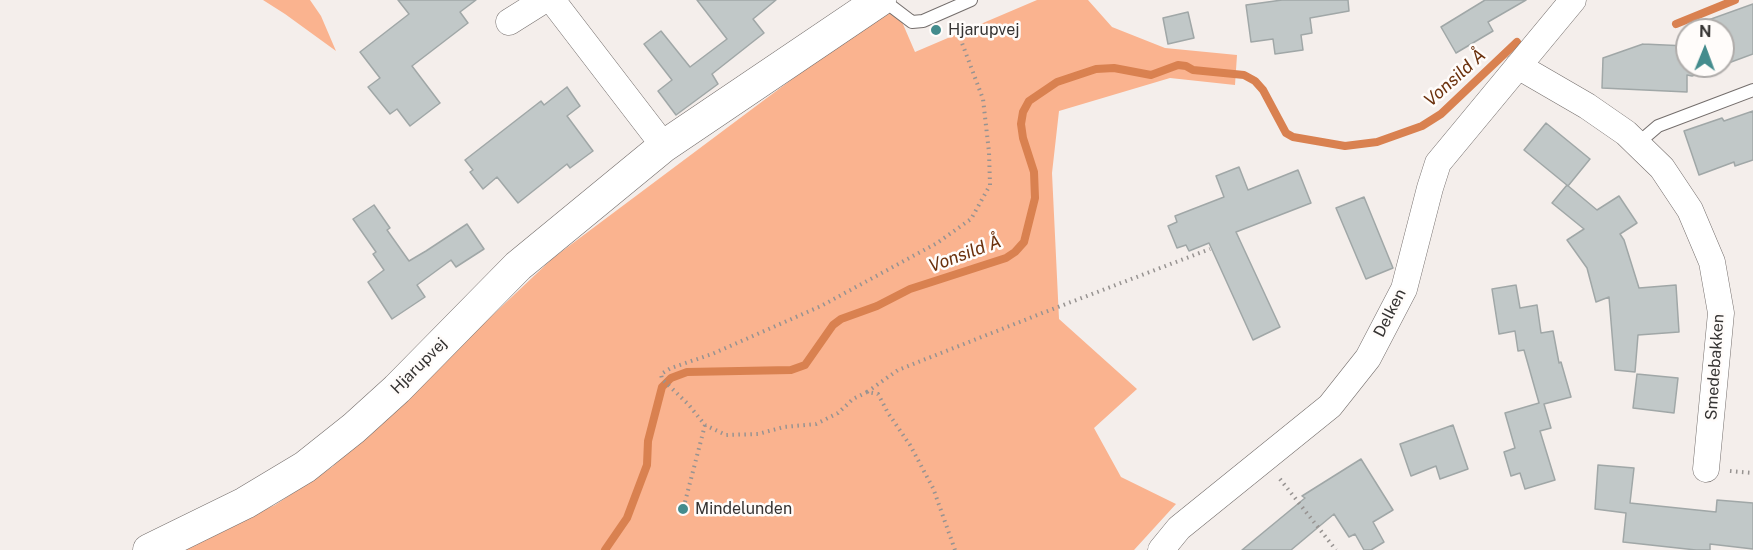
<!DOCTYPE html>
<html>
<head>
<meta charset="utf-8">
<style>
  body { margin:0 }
  #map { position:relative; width:1753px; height:550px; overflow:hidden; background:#f4eeeb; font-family:"Public Sans",sans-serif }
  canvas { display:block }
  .north { position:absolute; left:1675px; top:18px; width:60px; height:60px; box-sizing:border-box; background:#fffcfa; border:2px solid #afacaa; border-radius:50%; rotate:1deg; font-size:16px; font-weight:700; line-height:24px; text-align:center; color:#363433 }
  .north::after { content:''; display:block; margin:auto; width:21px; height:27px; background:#448c8d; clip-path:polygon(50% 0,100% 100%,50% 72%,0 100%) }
</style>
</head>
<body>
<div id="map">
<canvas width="1753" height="550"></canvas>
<div class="north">N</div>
</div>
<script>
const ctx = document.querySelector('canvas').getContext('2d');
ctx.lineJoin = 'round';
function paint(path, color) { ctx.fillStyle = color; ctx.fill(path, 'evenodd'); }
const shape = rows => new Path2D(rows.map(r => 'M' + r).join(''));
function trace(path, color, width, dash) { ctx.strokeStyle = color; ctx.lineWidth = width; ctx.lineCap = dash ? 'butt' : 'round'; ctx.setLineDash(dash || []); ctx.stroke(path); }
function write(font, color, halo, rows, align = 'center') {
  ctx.font = font + ' "Public Sans",sans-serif'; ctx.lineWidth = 5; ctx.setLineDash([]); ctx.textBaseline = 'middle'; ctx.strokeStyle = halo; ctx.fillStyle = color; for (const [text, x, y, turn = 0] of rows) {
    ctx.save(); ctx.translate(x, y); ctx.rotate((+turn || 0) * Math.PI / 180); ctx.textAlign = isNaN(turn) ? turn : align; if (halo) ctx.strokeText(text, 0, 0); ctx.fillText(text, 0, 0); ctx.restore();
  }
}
paint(shape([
  [263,0,310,0,321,16,336,51,285,14],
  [1037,0,1088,0,1112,27,1165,48,1237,55,1235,85,1170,78,1059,111,1052,173,1059,319,1137,389,1094,428,1121,477,1176,504,1134,550,177,550,275,505,332,467,553,258,819,59,896,8,915,52]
]), '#fab38f');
trace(shape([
  [1676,24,1735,0],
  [605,550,627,518,647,465,648,441,662,387,671,378,687,372,791,370,805,365,833,325,841,319,877,306,910,289,1006,258,1015,252,1024,242,1035,198,1034,172,1023,138,1021,124,1023,112,1029,101,1057,82,1096,69,1114,68,1151,75,1178,65,1186,66,1193,70,1244,75,1255,81,1263,90,1286,133,1293,137,1345,146,1377,142,1422,126,1441,114,1517,42]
]), '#d98150', 8);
const building = shape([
  [398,0,476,0,460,12,468,23,412,66,440,103,410,126,397,109,390,114,368,87,380,78,360,52,409,14,398,0],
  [697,0,776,0,753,19,764,33,712,74,718,84,676,115,658,91,672,80,644,44,661,31,690,67,727,39,697,0],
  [1282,0,1348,0,1349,11,1310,18,1312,33,1301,35,1303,50,1275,54,1273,39,1251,42,1246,5,1282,0],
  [1485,0,1526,0,1488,22,1493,31,1456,53,1441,27,1485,0],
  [1753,4,1753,54,1723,65,1723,30,1687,31,1686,28,1753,4],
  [1188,12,1194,38,1168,44,1163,18,1188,12],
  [1643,44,1687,46,1687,66,1719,66,1692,76,1687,75,1687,92,1602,88,1603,58,1643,44],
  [567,87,580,106,567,116,593,151,570,168,567,164,518,203,497,177,483,189,470,172,473,170,465,160,541,101,544,105,567,87],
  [1753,111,1753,160,1735,166,1734,162,1699,175,1684,131,1722,118,1724,121,1753,111],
  [1546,123,1590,159,1568,186,1524,150,1546,123],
  [1239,167,1248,190,1298,170,1311,203,1236,232,1280,327,1253,340,1209,243,1189,251,1186,245,1177,248,1168,226,1177,222,1175,216,1224,197,1216,176,1239,167],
  [1567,185,1597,210,1619,196,1637,223,1620,234,1624,240,1639,288,1676,285,1679,332,1638,335,1635,372,1615,370,1609,297,1596,302,1587,268,1567,240,1584,229,1552,203,1567,185],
  [1364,197,1393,268,1366,279,1336,208,1364,197],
  [374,205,390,228,387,230,409,261,426,251,467,224,484,249,456,267,451,260,417,285,425,297,392,319,368,282,384,270,373,254,376,252,353,219,374,205],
  [1516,285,1520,308,1537,305,1541,333,1553,331,1559,363,1561,362,1571,397,1544,404,1551,428,1540,431,1555,480,1525,489,1520,473,1511,476,1504,452,1515,448,1505,413,1539,403,1524,350,1518,351,1515,331,1499,334,1492,289,1516,285],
  [1637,374,1678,378,1674,413,1633,408,1637,374],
  [1453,425,1468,469,1440,479,1436,466,1411,476,1400,444,1453,425],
  [1361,459,1393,510,1373,522,1384,542,1371,550,1364,550,1355,534,1349,537,1334,514,1291,550,1242,550,1305,498,1302,496,1361,459],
  [1598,465,1634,468,1630,503,1716,512,1717,500,1753,503,1753,549,1710,544,1710,550,1696,550,1623,542,1626,513,1595,509,1598,465]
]);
paint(building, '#c1c8c8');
trace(building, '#a0a7a7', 1.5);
const service = shape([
  [883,0,912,22,923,21,971,0],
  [1637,144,1658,126,1753,90]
]);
const minor = shape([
  [552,0,664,146],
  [509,22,544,0],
  [1518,66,1587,106,1626,133,1662,168,1690,210,1712,262,1721,313,1706,469],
  [1161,550,1179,528,1330,406,1368,358,1404,289,1430,188,1438,163,1573,0]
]);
const tertiary = shape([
  [149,550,245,503,305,467,354,428,397,389,518,266,664,146,880,0]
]);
trace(service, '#746e6c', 14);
trace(minor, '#746e6c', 27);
trace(tertiary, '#746e6c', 33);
trace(shape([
  [867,392,898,370,1045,312,1210,249],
  [1730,471,1753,473],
  [1280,479,1336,550],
  [685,502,705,425],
  [955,550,933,488,910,445,888,413,878,394,867,392,853,399,838,413,816,424,784,427,758,434,726,435,705,425,688,404,662,379,661,374,671,368,712,354,821,306,937,243,971,219,990,185,989,152,983,99,956,27]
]), '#979391', 4, [1.5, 4.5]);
trace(service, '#fff', 12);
trace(minor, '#fff', 26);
trace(tertiary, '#fff', 32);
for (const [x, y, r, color] of [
  [936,30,6,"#448c8d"],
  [683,509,6,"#448c8d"]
]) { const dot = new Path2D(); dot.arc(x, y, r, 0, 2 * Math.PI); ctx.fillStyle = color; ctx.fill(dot); trace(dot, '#fffcfa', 2); }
write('16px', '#363433', '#fffcfa', [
  ["Hjarupvej",948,30],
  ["Mindelunden",695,509]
], 'left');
write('16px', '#363433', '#fffcfa', [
  ["Delken",1390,313,-63],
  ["Hjarupvej",419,366,-45],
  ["Smedebakken",1715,367,-86]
]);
write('italic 18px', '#6b310d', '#fffcfa', [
  ["Vonsild Å",1455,78,-42],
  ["Vonsild Å",965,254,-20]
]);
</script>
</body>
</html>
